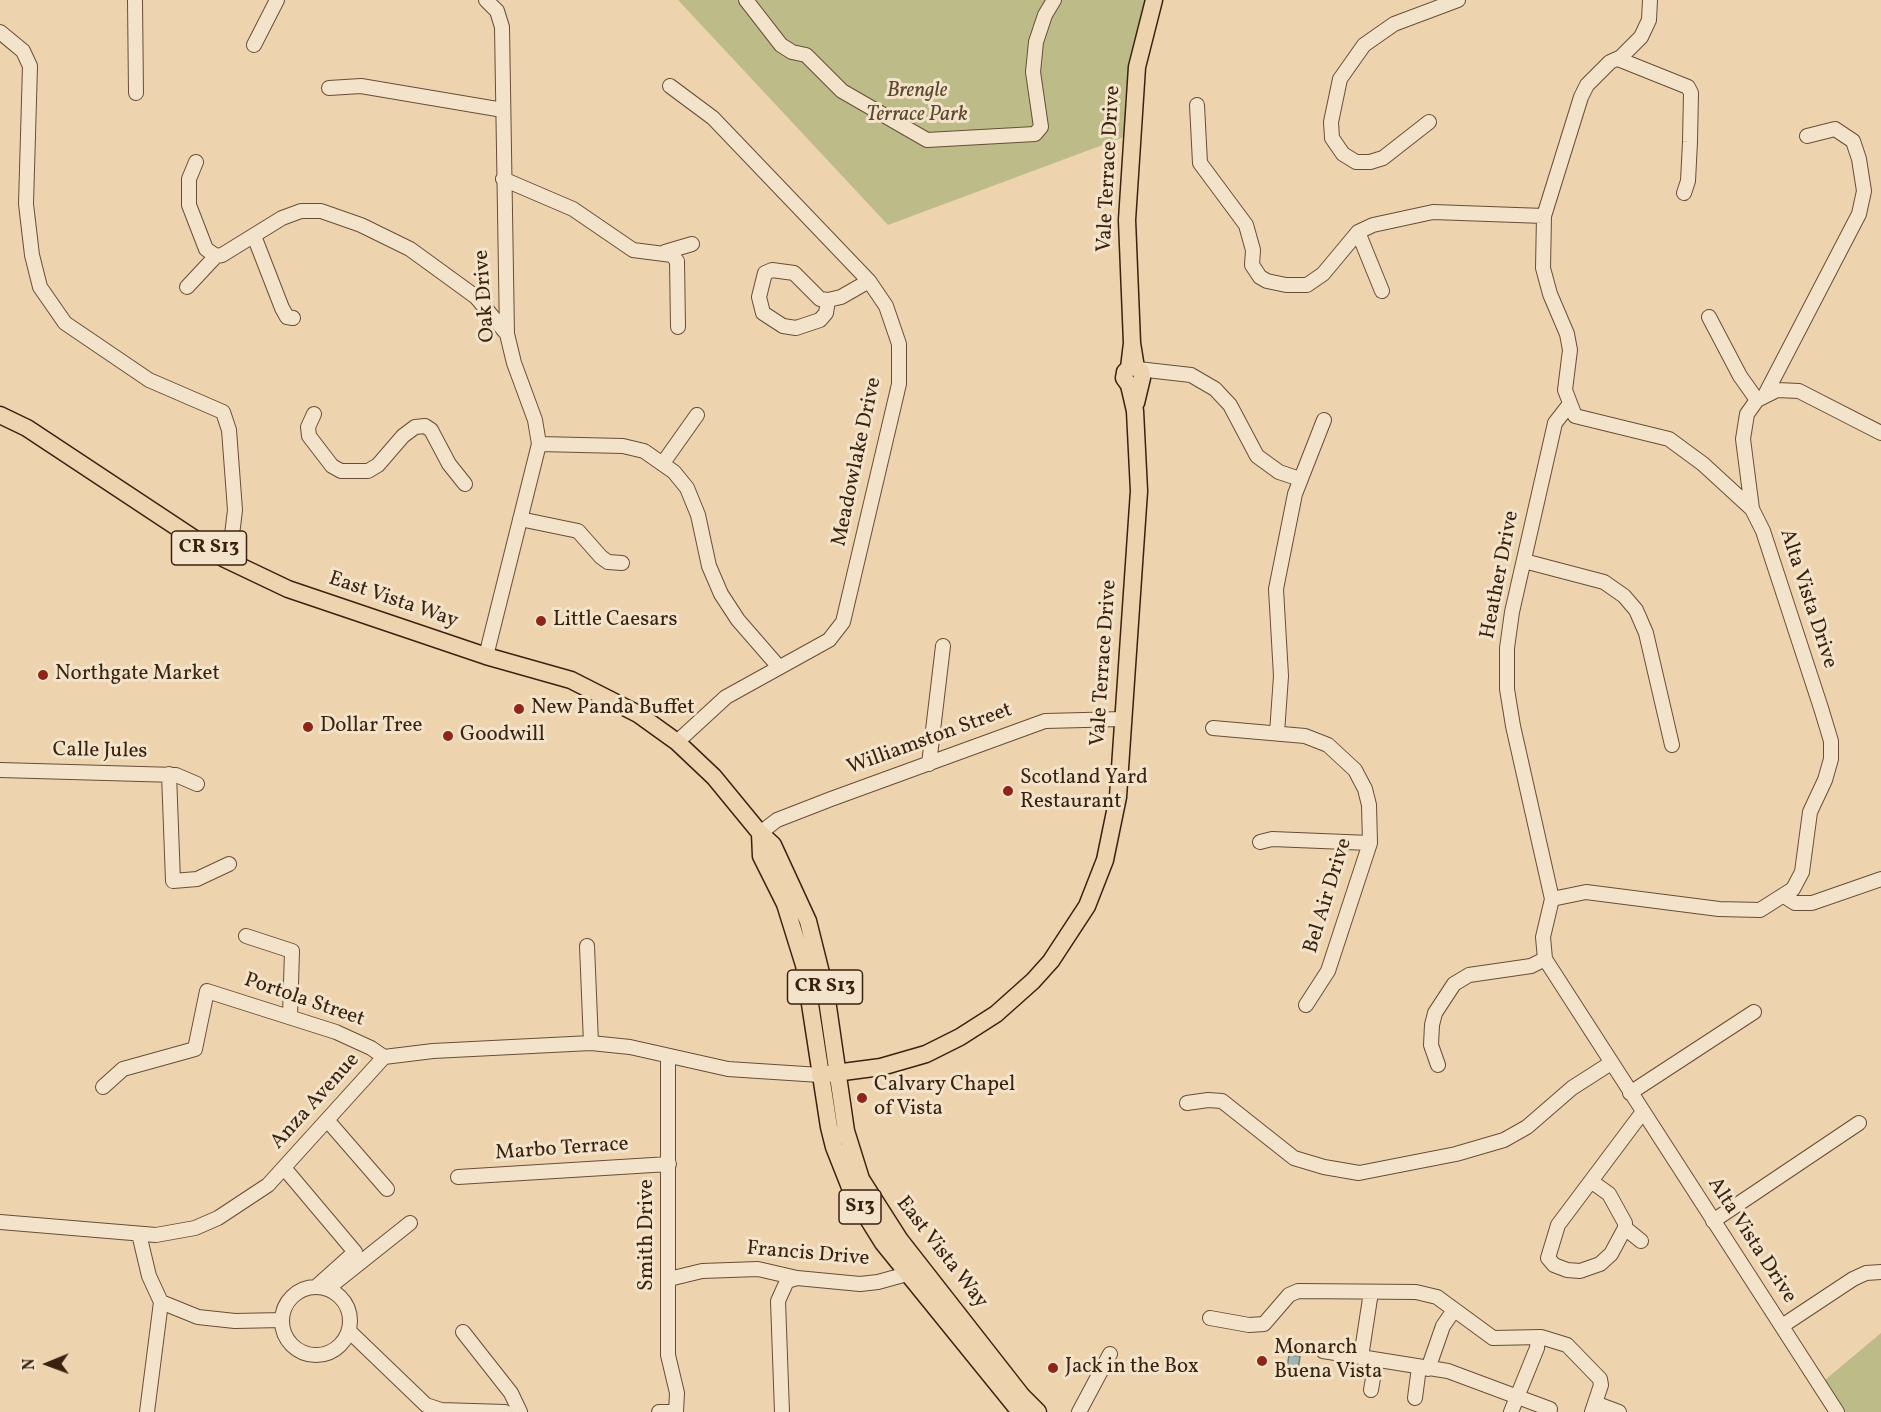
<!DOCTYPE html>
<html>
<head>
<meta charset="utf-8">
<style>
  body { margin:0 }
  #map { position:relative; width:1881px; height:1412px; overflow:hidden; background:#edd4ae; font-family:Vollkorn,serif }
  canvas { display:block }
  .north { position:absolute; left:18px; top:1334px; width:60px; height:60px; -webkit-text-stroke:4px #f3e3ca; paint-order:stroke; rotate:269deg; font-size:16px; font-weight:700; line-height:24px; text-align:center; color:#3a2210 }
  .north::after { content:''; display:block; margin:auto; width:21px; height:27px; background:#3a2210; clip-path:polygon(50% 0,100% 100%,50% 72%,0 100%) }
</style>
</head>
<body>
<div id="map">
<canvas width="1881" height="1412"></canvas>
<div class="north">N</div>
</div>
<script>
const ctx = document.querySelector('canvas').getContext('2d');
ctx.lineJoin = 'round';
function paint(path, color) { ctx.fillStyle = color; ctx.fill(path, 'evenodd'); }
const shape = rows => new Path2D(rows.map(r => 'M' + r).join(''));
function trace(path, color, width, dash) { ctx.strokeStyle = color; ctx.lineWidth = width; ctx.lineCap = dash ? 'butt' : 'round'; ctx.setLineDash(dash || []); ctx.stroke(path); }
function write(font, color, halo, rows, align = 'center') {
  ctx.font = font + ' Vollkorn,serif'; ctx.lineWidth = 6; ctx.setLineDash([]); ctx.textBaseline = 'middle'; ctx.strokeStyle = halo; ctx.fillStyle = color; for (const [text, x, y, turn = 0] of rows) {
    ctx.save(); ctx.translate(x, y); ctx.rotate((+turn || 0) * Math.PI / 180); ctx.textAlign = isNaN(turn) ? turn : align; if (halo) ctx.strokeText(text, 0, 0); ctx.fillText(text, 0, 0); ctx.restore();
  }
}
paint(shape([
  [678,0,1154,0,1132,134,888,225],
  [1881,1333,1881,1412,1846,1412,1825,1380]
]), '#bdbb87');
const water = shape([
  [1289,1355,1300,1356,1297,1377,1286,1375,1289,1355]
]);
paint(water, '#9eb5b6');
trace(water, '#767a74', 1.5);
const minor = shape([
  [135,0,136,93],
  [486,0,497,11,502,27,507,334,514,363,535,420,539,444,486,656],
  [746,0,781,45,792,52,806,55,842,91,927,140,1035,134,1041,127,1033,72,1036,42,1045,15,1054,0],
  [0,32,23,51,30,66,26,204,32,255,40,287,65,323,149,380,223,412,229,430,235,510,232,535,216,553],
  [254,45,277,0],
  [1618,59,1688,87,1691,93,1690,142,1688,181,1684,193],
  [670,86,713,118,869,281,886,306,899,344,899,384,843,622,829,640,726,697,677,742],
  [329,88,361,86,503,110],
  [1197,105,1200,163,1246,225,1253,250,1252,265,1260,277,1267,281,1286,285,1307,285,1323,274,1358,232,1373,225,1433,212,1544,216],
  [1429,122,1383,158,1370,162,1356,162,1343,154,1332,138,1331,122,1340,79,1364,45,1394,24,1458,0],
  [196,162,189,179,189,205,206,249,216,256],
  [503,179,573,209,633,250,672,255,677,261,678,327],
  [1358,232,1382,291],
  [254,236,282,308,287,317,293,318],
  [665,252,692,244],
  [187,287,216,256,222,255,282,218,301,211,321,211,361,225,410,249,476,297,507,334],
  [828,300,826,313,820,320,796,328,783,326,763,313,759,297,765,273,772,270,794,273,820,299,828,300,841,297,869,281],
  [1709,317,1740,376,1757,400],
  [1138,369,1191,375,1215,389,1230,405,1257,456,1279,472,1300,479],
  [1765,395,1859,214,1864,191,1859,159,1853,141,1835,129,1807,136],
  [1569,405,1555,423,1512,612,1507,648,1507,689,1513,726,1552,899,1543,937,1545,959,1837,1412],
  [314,414,308,427,309,436,332,466,341,471,368,471,378,465,403,436,415,427,425,426,431,430,449,464,465,484],
  [539,444,623,446,644,451,674,472,687,488,698,515,709,566,721,594,738,620,778,666],
  [663,463,697,415],
  [1752,509,1743,439,1747,414,1757,400,1777,390,1799,391,1881,433],
  [520,519,578,531,601,557,608,562,622,563],
  [1524,561,1604,582,1624,596,1636,610,1646,633,1672,745],
  [1213,728,1305,736,1328,745,1355,770,1365,789,1369,805,1370,843,1328,971,1306,1005],
  [1277,733,1281,676,1276,589,1295,494,1324,420],
  [929,764,943,646],
  [0,770,176,775,197,784],
  [169,774,173,881,197,879,229,864],
  [760,833,777,820,831,799,1045,721,1123,719],
  [1260,842,1272,839,1370,843],
  [1784,896,1795,903,1812,903,1881,879],
  [1552,899,1586,892,1719,909,1760,910,1793,889,1802,872,1810,812,1825,780,1831,759,1831,741,1821,708,1763,531,1752,509,1703,464,1669,439,1575,416,1565,390,1570,350,1567,334,1550,294,1543,268,1544,216,1581,97,1587,85,1610,62,1621,57,1641,37,1649,20,1650,0],
  [246,936,292,951,290,1016],
  [587,946,591,1043],
  [668,1057,668,1355,677,1393,676,1412],
  [1438,1065,1431,1045,1432,1025,1435,1013,1454,984,1469,975,1531,966,1545,959],
  [103,1087,123,1069,195,1049,207,991,336,1032,371,1048,384,1057],
  [1630,1093,1754,1012],
  [1187,1103,1208,1100,1222,1101,1294,1158,1324,1167,1359,1173,1456,1154,1504,1140,1527,1127,1572,1088,1611,1063],
  [328,1121,387,1189],
  [285,1169,355,1252,316,1287],
  [458,1177,669,1164],
  [1590,1183,1595,1184,1609,1194,1625,1223,1625,1228,1611,1254,1600,1264,1580,1271,1567,1270,1554,1265,1548,1258,1558,1225,1642,1113],
  [1713,1221,1859,1123],
  [0,1222,156,1235,195,1228,218,1218,268,1185,384,1057,433,1051,591,1043,630,1047,728,1069,820,1075],
  [1625,1228,1641,1241],
  [139,1234,149,1276,161,1302,198,1317,235,1321,281,1320],
  [669,1279,702,1271,758,1269,797,1278,860,1284,878,1282,907,1274],
  '282 1321a34 34 0 1 1 68 0a34 34 0 1 1-68 0Z',
  [327,1289,410,1223],
  [1210,1318,1249,1325,1264,1324,1289,1295,1298,1291,1416,1292,1437,1297,1493,1338,1541,1337,1567,1345,1600,1379,1601,1385,1592,1412],
  [1782,1326,1853,1279,1866,1273,1881,1272],
  [349,1331,426,1405,441,1410,505,1412],
  [463,1332,511,1393,520,1412],
  [1323,1351,1448,1371,1550,1409],
  [1361,1357,1371,1292],
  [1428,1369,1443,1326,1454,1310],
  [1371,1390,1376,1360],
  [1415,1398,1419,1367],
  [1595,1403,1619,1412],
  [147,1412,161,1302],
  [659,1412,676,1412],
  [782,1412,778,1301,787,1281,797,1278],
  [1079,1412,1110,1354],
  [1511,1412,1537,1348,1538,1338]
]);
const major = shape([
  [1136,403,1142,378,1141,371,1136,368,1132,343,1127,220,1137,67,1154,0],
  [0,415,27,428,225,559,288,589,486,656,571,680,638,714,677,742,714,777,760,833,773,845,808,921,826,993,846,1131,861,1179,900,1240,1022,1396,1038,1412],
  [760,833,761,856,785,904,804,965,829,1127,834,1147,853,1195,883,1243,1020,1412],
  [820,1075,881,1067,926,1054,960,1037,996,1014,1033,981,1051,961,1087,906,1105,860,1118,797,1139,491,1135,411,1129,385,1124,378,1125,372,1129,368,1132,343]
]);
trace(minor, '#674e38', 16);
trace(major, '#3a2210', 19);
trace(minor, '#f3e3ca', 14);
trace(major, '#edd4ae', 16);
for (const [x, y, r, color] of [
  [541,621,6,"#8f2418"],
  [43,675,6,"#8f2418"],
  [519,709,6,"#8f2418"],
  [308,727,6,"#8f2418"],
  [448,736,6,"#8f2418"],
  [1008,791,6,"#8f2418"],
  [862,1098,6,"#8f2418"],
  [1262,1361,6,"#8f2418"],
  [1053,1368,6,"#8f2418"]
]) { const dot = new Path2D(); dot.arc(x, y, r, 0, 2 * Math.PI); ctx.fillStyle = color; ctx.fill(dot); trace(dot, '#f3e3ca', 2); }
for (const [x, y, w] of [
  [209,548,75],
  [825,987,75],
  [860,1207,42]
]) { const box = new Path2D(); box.roundRect(x - w / 2, y - 17, w, 34, 4.5); ctx.fillStyle = '#f3e3ca'; ctx.fill(box); trace(box, '#3a2210', 1.5); }
write('bold 20px', '#3a2210', null, [
  ["CR S13",209,548],
  ["CR S13",825,987],
  ["S13",860,1207]
]);
write('italic 21px', '#5b482e', '#f3e3ca', [
  ["Brengle",917,92],
  ["Terrace Park",917,116]
]);
write('21px', '#3a2210', '#f3e3ca', [
  ["Vale Terrace Drive",1110,169,-87],
  ["Oak Drive",486,296,-94],
  ["Meadowlake Drive",858,462,-78],
  ["Heather Drive",1501,575,-79],
  ["Alta Vista Drive",1807,599,72],
  ["East Vista Way",393,601,19],
  ["Vale Terrace Drive",1105,663,-86],
  ["Williamston Street",930,740,-20],
  ["Calle Jules",100,752,1],
  ["Bel Air Drive",1329,896,-73],
  ["Portola Street",304,1001,19],
  ["Anza Avenue",316,1102,-48],
  ["Marbo Terrace",562,1150,-4],
  ["Smith Drive",648,1235,-90],
  ["Alta Vista Drive",1751,1241,57],
  ["East Vista Way",941,1253,52],
  ["Francis Drive",808,1255,5]
]);
write('21px', '#3a2210', '#f3e3ca', [
  ["Little Caesars",553,621],
  ["Northgate Market",55,675],
  ["New Panda Buffet",531,709],
  ["Dollar Tree",320,727],
  ["Goodwill",460,736],
  ["Scotland Yard",1020,779],
  ["Restaurant",1020,803],
  ["Calvary Chapel",874,1086],
  ["of Vista",874,1110],
  ["Monarch",1274,1349],
  ["Buena Vista",1274,1373],
  ["Jack in the Box",1065,1368]
], 'left');
</script>
</body>
</html>
